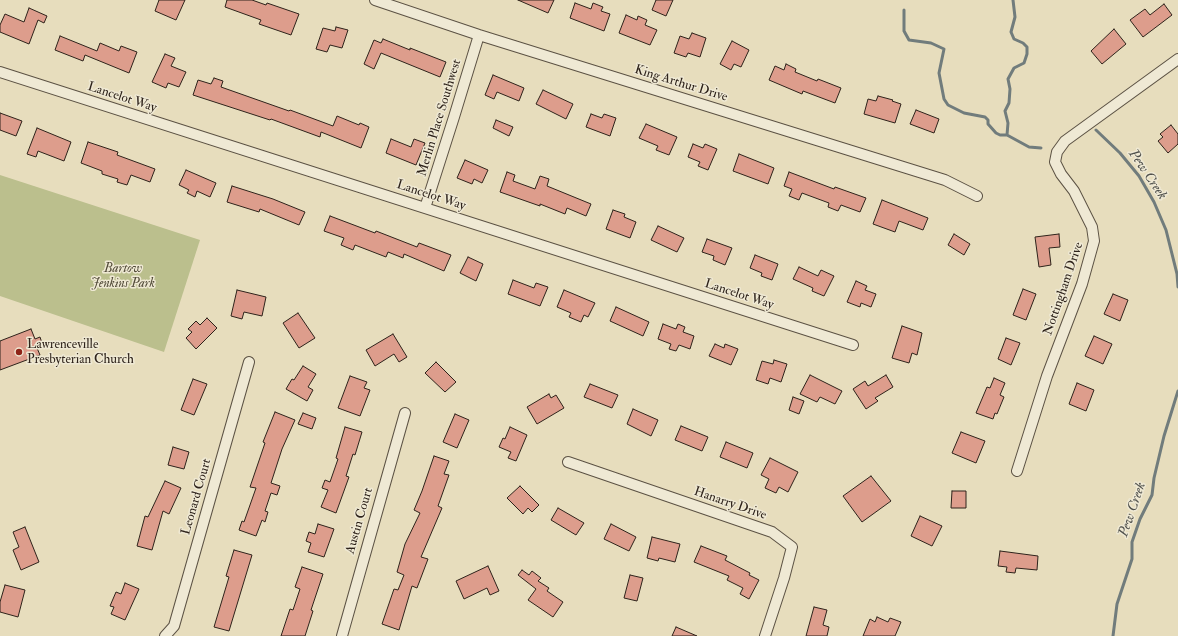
<!DOCTYPE html>
<html>
<head>
<meta charset="utf-8">
<style>
  body { margin:0 }
  canvas { display:block; background:#e7ddbd }
</style>
</head>
<body>
<canvas width="1178" height="636"></canvas>
<script>
const ctx = document.querySelector('canvas').getContext('2d');
ctx.lineJoin = 'round';
function paint(path, color) { ctx.fillStyle = color; ctx.fill(path, 'evenodd'); }
const shape = rows => new Path2D(rows.map(r => 'M' + r).join(''));
function trace(path, color, width, dash) { ctx.strokeStyle = color; ctx.lineWidth = width; ctx.lineCap = dash ? 'butt' : 'round'; ctx.setLineDash(dash || []); ctx.stroke(path); }
function write(font, color, halo, rows, align = 'center') {
  ctx.font = font + ' "IM FELL Double Pica",serif'; ctx.lineWidth = 3; ctx.setLineDash([]); ctx.textBaseline = 'middle'; ctx.strokeStyle = halo; ctx.fillStyle = color; for (const [text, x, y, turn = 0] of rows) {
    ctx.save(); ctx.translate(x, y); ctx.rotate((+turn || 0) * Math.PI / 180); ctx.textAlign = isNaN(turn) ? turn : align; if (halo) ctx.strokeText(text, 0, 0); ctx.fillText(text, 0, 0); ctx.restore();
  }
}
paint(shape([
  [0,175,200,240,164,352,0,296]
]), '#bbbf8d');
trace(shape([
  [904,10,904,31,909,40,931,43,944,49,939,73,944,99,948,105,964,113,985,117,988,120,988,124,996,133,1000,135,1007,135,1029,147,1041,148],
  [1096,130,1120,153,1139,176,1154,202,1166,230,1177,274,1178,287],
  [1007,135,1008,123,1005,111,1009,103,1010,89,1008,79,1014,68,1024,63,1027,54,1027,47,1023,43,1014,39,1011,32,1015,17,1013,0],
  [1113,636,1117,604,1132,559,1132,542,1140,519,1152,495,1154,478,1164,436,1178,391]
]), '#717c7c', 3);
const building = shape([
  [159,0,185,0,176,20,155,11,159,0],
  [227,0,252,0,266,5,267,3,299,14,291,35,259,24,261,20,225,7,227,0],
  [518,0,554,0,548,13,518,0],
  [656,0,673,0,666,16,652,10,656,0],
  [575,3,591,9,593,3,603,7,601,11,610,14,604,31,570,18,575,3],
  [1164,4,1172,15,1143,37,1130,20,1145,9,1150,15,1164,4],
  [29,8,47,16,44,23,38,20,29,44,0,32,0,25,5,14,24,22,29,8],
  [626,15,637,20,638,16,647,20,645,25,657,30,650,45,619,33,626,15],
  [336,27,348,30,342,48,330,45,327,52,316,49,323,28,335,31,336,27],
  [1114,29,1126,44,1102,64,1091,51,1114,29],
  [692,33,706,38,700,57,688,53,686,57,674,53,680,36,689,39,692,33],
  [60,36,97,51,100,43,119,51,121,46,137,52,129,73,85,55,83,61,55,50,60,36],
  [383,39,410,50,410,48,446,62,440,77,381,53,374,69,364,64,374,40,381,43,383,39],
  [732,41,749,50,741,67,734,64,731,70,720,64,732,41],
  [165,54,175,58,171,66,186,72,179,87,168,83,166,88,152,82,165,54],
  [786,64,796,69,795,72,817,81,818,79,841,88,835,103,803,91,802,94,769,80,775,66,784,70,786,64],
  [493,75,524,88,519,101,497,92,494,99,485,95,493,75],
  [214,78,223,81,221,87,289,111,290,110,333,126,337,116,359,125,360,123,369,127,361,148,321,132,320,137,271,119,270,120,193,95,198,80,211,84,214,78],
  [543,90,573,104,566,119,536,104,543,90],
  [878,96,893,100,892,101,901,104,895,123,864,114,868,99,876,101,878,96],
  [916,110,939,119,934,133,910,124,916,110],
  [0,113,22,121,16,136,0,130,0,113],
  [591,114,602,118,604,114,616,118,610,136,586,127,591,114],
  [496,120,513,127,509,136,493,128,496,120],
  [646,124,677,137,669,155,656,150,658,146,639,138,646,124],
  [1171,125,1178,134,1178,144,1168,153,1158,141,1163,137,1160,134,1171,125],
  [37,128,71,142,64,161,38,151,36,157,27,154,37,128],
  [391,139,411,147,414,139,425,143,416,165,386,153,391,139],
  [88,142,118,152,117,155,155,169,150,182,131,175,127,185,117,182,118,179,102,174,102,171,81,163,88,142],
  [693,144,703,148,705,144,717,149,708,170,698,166,700,162,688,157,693,144],
  [739,154,774,168,768,184,733,171,739,154],
  [465,160,488,170,482,183,474,179,472,184,457,178,465,160],
  [186,170,216,183,210,197,197,191,195,197,187,193,189,190,179,185,186,170],
  [507,172,515,175,513,181,535,189,540,176,549,179,547,186,591,204,586,216,567,208,565,214,540,204,540,206,500,192,507,172],
  [789,172,834,189,835,187,866,198,860,212,841,205,838,211,828,207,829,203,802,193,799,200,789,196,792,189,784,186,789,172],
  [232,186,273,199,305,212,299,225,260,209,259,212,227,202,232,186],
  [882,200,928,218,923,230,899,221,895,232,873,224,882,200],
  [613,210,625,214,624,217,636,222,630,238,606,229,613,210],
  [330,216,375,233,376,231,417,247,419,243,451,255,444,271,404,254,403,258,388,252,386,257,355,245,353,250,341,245,344,238,324,231,330,216],
  [658,226,684,238,677,252,651,240,658,226],
  [954,234,970,244,964,255,948,245,954,234],
  [1059,234,1060,247,1049,248,1051,265,1039,267,1035,237,1059,234],
  [707,239,732,248,725,265,713,260,714,256,702,252,707,239],
  [755,255,778,264,772,280,761,276,762,273,750,268,755,255],
  [468,257,483,264,476,281,460,273,468,257],
  [799,267,818,276,821,270,834,276,824,296,812,291,813,288,793,279,799,267],
  [513,280,534,288,536,283,548,287,540,306,508,294,513,280],
  [856,281,867,286,865,290,876,294,871,307,861,303,860,307,847,302,856,281],
  [1023,289,1036,294,1026,320,1013,315,1023,289],
  [237,290,266,297,262,316,244,312,242,319,231,316,237,290],
  [564,290,595,303,588,317,584,315,581,322,569,317,571,313,557,307,564,290],
  [1113,294,1128,300,1120,321,1104,314,1113,294],
  [616,307,649,322,643,336,610,321,616,307],
  [298,313,315,338,299,348,283,323,298,313],
  [207,318,217,328,196,349,186,338,192,332,188,329,196,321,200,325,207,318],
  [663,324,676,329,678,324,685,327,683,332,694,336,690,349,679,345,676,351,669,349,671,344,658,339,663,324],
  [902,326,922,333,917,355,912,353,909,363,892,358,902,326],
  [31,329,35,339,40,337,43,346,37,348,40,355,0,370,0,341,31,329],
  [393,334,407,357,399,362,394,354,375,366,366,350,393,334],
  [1094,336,1112,344,1103,364,1085,356,1094,336],
  [1006,338,1020,343,1011,365,998,359,1006,338],
  [715,344,724,348,725,344,738,349,731,365,709,356,715,344],
  [774,360,787,364,781,382,770,378,768,384,756,380,762,361,773,364,774,360],
  [436,362,456,382,445,392,425,373,436,362],
  [303,366,316,374,308,387,313,390,307,401,286,389,292,379,294,380,303,366],
  [810,375,842,391,835,404,820,397,817,402,800,394,810,375],
  [886,375,893,387,875,398,878,401,866,409,853,389,865,381,868,386,886,375],
  [350,376,367,382,364,388,370,390,360,416,338,408,350,376],
  [994,378,1005,383,1000,395,1004,397,997,414,995,413,993,419,976,413,987,387,990,388,994,378],
  [193,379,207,384,194,415,181,410,193,379],
  [1077,383,1094,390,1086,411,1069,404,1077,383],
  [590,384,618,395,612,408,584,397,590,384],
  [549,394,551,398,556,395,564,408,537,424,527,407,549,394],
  [793,397,804,401,799,414,789,410,793,397],
  [633,409,658,420,651,436,627,424,633,409],
  [275,412,295,420,282,449,271,483,280,486,277,495,271,493,265,511,268,512,265,522,262,520,256,536,239,530,242,521,244,522,256,488,250,487,265,443,263,442,275,412],
  [303,413,316,418,312,429,298,424,303,413],
  [455,414,469,420,457,448,443,442,455,414],
  [681,426,708,437,702,451,675,440,681,426],
  [345,427,362,432,355,455,353,454,346,476,349,477,336,513,321,507,328,490,322,488,325,480,330,482,338,459,336,458,345,427],
  [510,427,527,435,516,461,508,458,511,452,499,447,503,438,505,439,510,427],
  [961,432,985,441,976,463,952,453,961,432],
  [726,442,753,453,747,468,720,457,726,442],
  [173,447,189,452,184,469,168,465,173,447],
  [434,456,449,461,444,474,449,475,438,506,442,508,421,557,428,559,417,588,412,586,399,630,382,624,394,589,398,590,404,575,397,572,405,544,420,513,414,510,422,491,434,456],
  [770,458,798,472,788,492,779,487,776,493,765,488,769,479,761,475,770,458],
  [871,476,891,501,862,522,843,496,871,476],
  [165,481,181,488,169,514,163,511,152,550,137,546,145,516,148,517,165,481],
  [520,486,539,505,532,512,528,508,523,514,507,498,520,486],
  [952,491,966,491,966,508,951,508,952,491],
  [558,508,584,523,576,535,551,520,558,508],
  [920,516,942,526,932,546,911,536,920,516],
  [318,524,334,529,324,557,308,552,311,543,306,541,309,532,315,534,318,524],
  [611,524,636,537,629,551,604,539,611,524],
  [25,527,39,562,21,570,13,550,19,547,13,532,25,527],
  [652,537,680,544,675,562,659,558,658,561,647,558,652,537],
  [701,546,727,556,725,560,750,573,749,575,759,580,749,599,740,594,743,588,727,580,729,576,694,562,701,546],
  [234,550,252,555,229,631,214,627,229,577,226,576,234,550],
  [1000,551,1038,556,1037,570,1016,568,1015,573,1006,572,1007,567,998,566,1000,551],
  [488,566,499,591,490,595,487,588,464,599,456,581,488,566],
  [302,567,323,574,311,610,313,611,305,636,281,636,290,609,293,610,300,589,295,587,302,567],
  [522,570,529,575,532,571,541,578,538,581,549,588,547,591,563,602,553,617,528,600,536,589,518,575,522,570],
  [630,575,643,578,637,601,624,598,630,575],
  [125,583,139,589,125,620,111,614,114,607,110,606,116,592,121,594,125,583],
  [5,585,25,590,18,617,0,612,0,602,5,585],
  [814,607,827,610,823,625,829,627,827,636,806,636,814,607],
  [877,617,888,622,890,618,901,622,895,636,863,636,870,619,875,622,877,617],
  [676,627,697,636,672,636,676,627]
]);
paint(building, '#dd9d8c');
trace(building, '#2e231b', 1);
const street = shape([
  [375,0,479,35,945,180,977,196],
  [0,72,853,345],
  [425,208,454,117,479,35],
  [568,462,772,532,792,547,784,578,765,636],
  [1017,471,1047,376,1082,284,1094,241,1092,227,1074,191,1061,174,1055,162,1057,152,1065,141,1178,59],
  [165,636,174,626,249,362],
  [342,636,405,413]
]);
trace(street, '#5c5244', 12);
trace(street, '#efe9d4', 10);
for (const [x, y, r, color] of [
  [19,352,4,"#8f2418"]
]) { const dot = new Path2D(); dot.arc(x, y, r, 0, 2 * Math.PI); ctx.fillStyle = color; ctx.fill(dot); trace(dot, '#efe9d4', 1.5); }
write('13px', '#2e231b', '#efe9d4', [
  ["King Arthur Drive",681,84,17],
  ["Lancelot Way",122,98,18],
  ["Merlin Place Southwest",440,118,-73],
  ["Lancelot Way",431,196,18],
  ["Nottingham Drive",1064,289,-71],
  ["Lancelot Way",739,295,18],
  ["Leonard Court",197,497,-74],
  ["Hanarry Drive",730,504,19],
  ["Austin Court",360,521,-74]
]);
write('italic 13px', '#514a38', '#efe9d4', [
  ["Bartow",123,269],
  ["Jenkins Park",123,284]
]);
write('13px', '#2e231b', '#efe9d4', [
  ["Lawrenceville",27,345],
  ["Presbyterian Church",27,360]
], 'left');
write('italic 14px', '#4f504c', '#efe9d4', [
  ["Pew Creek",1147,175,56],
  ["Pew Creek",1133,510,-71]
]);
</script>
</body>
</html>
